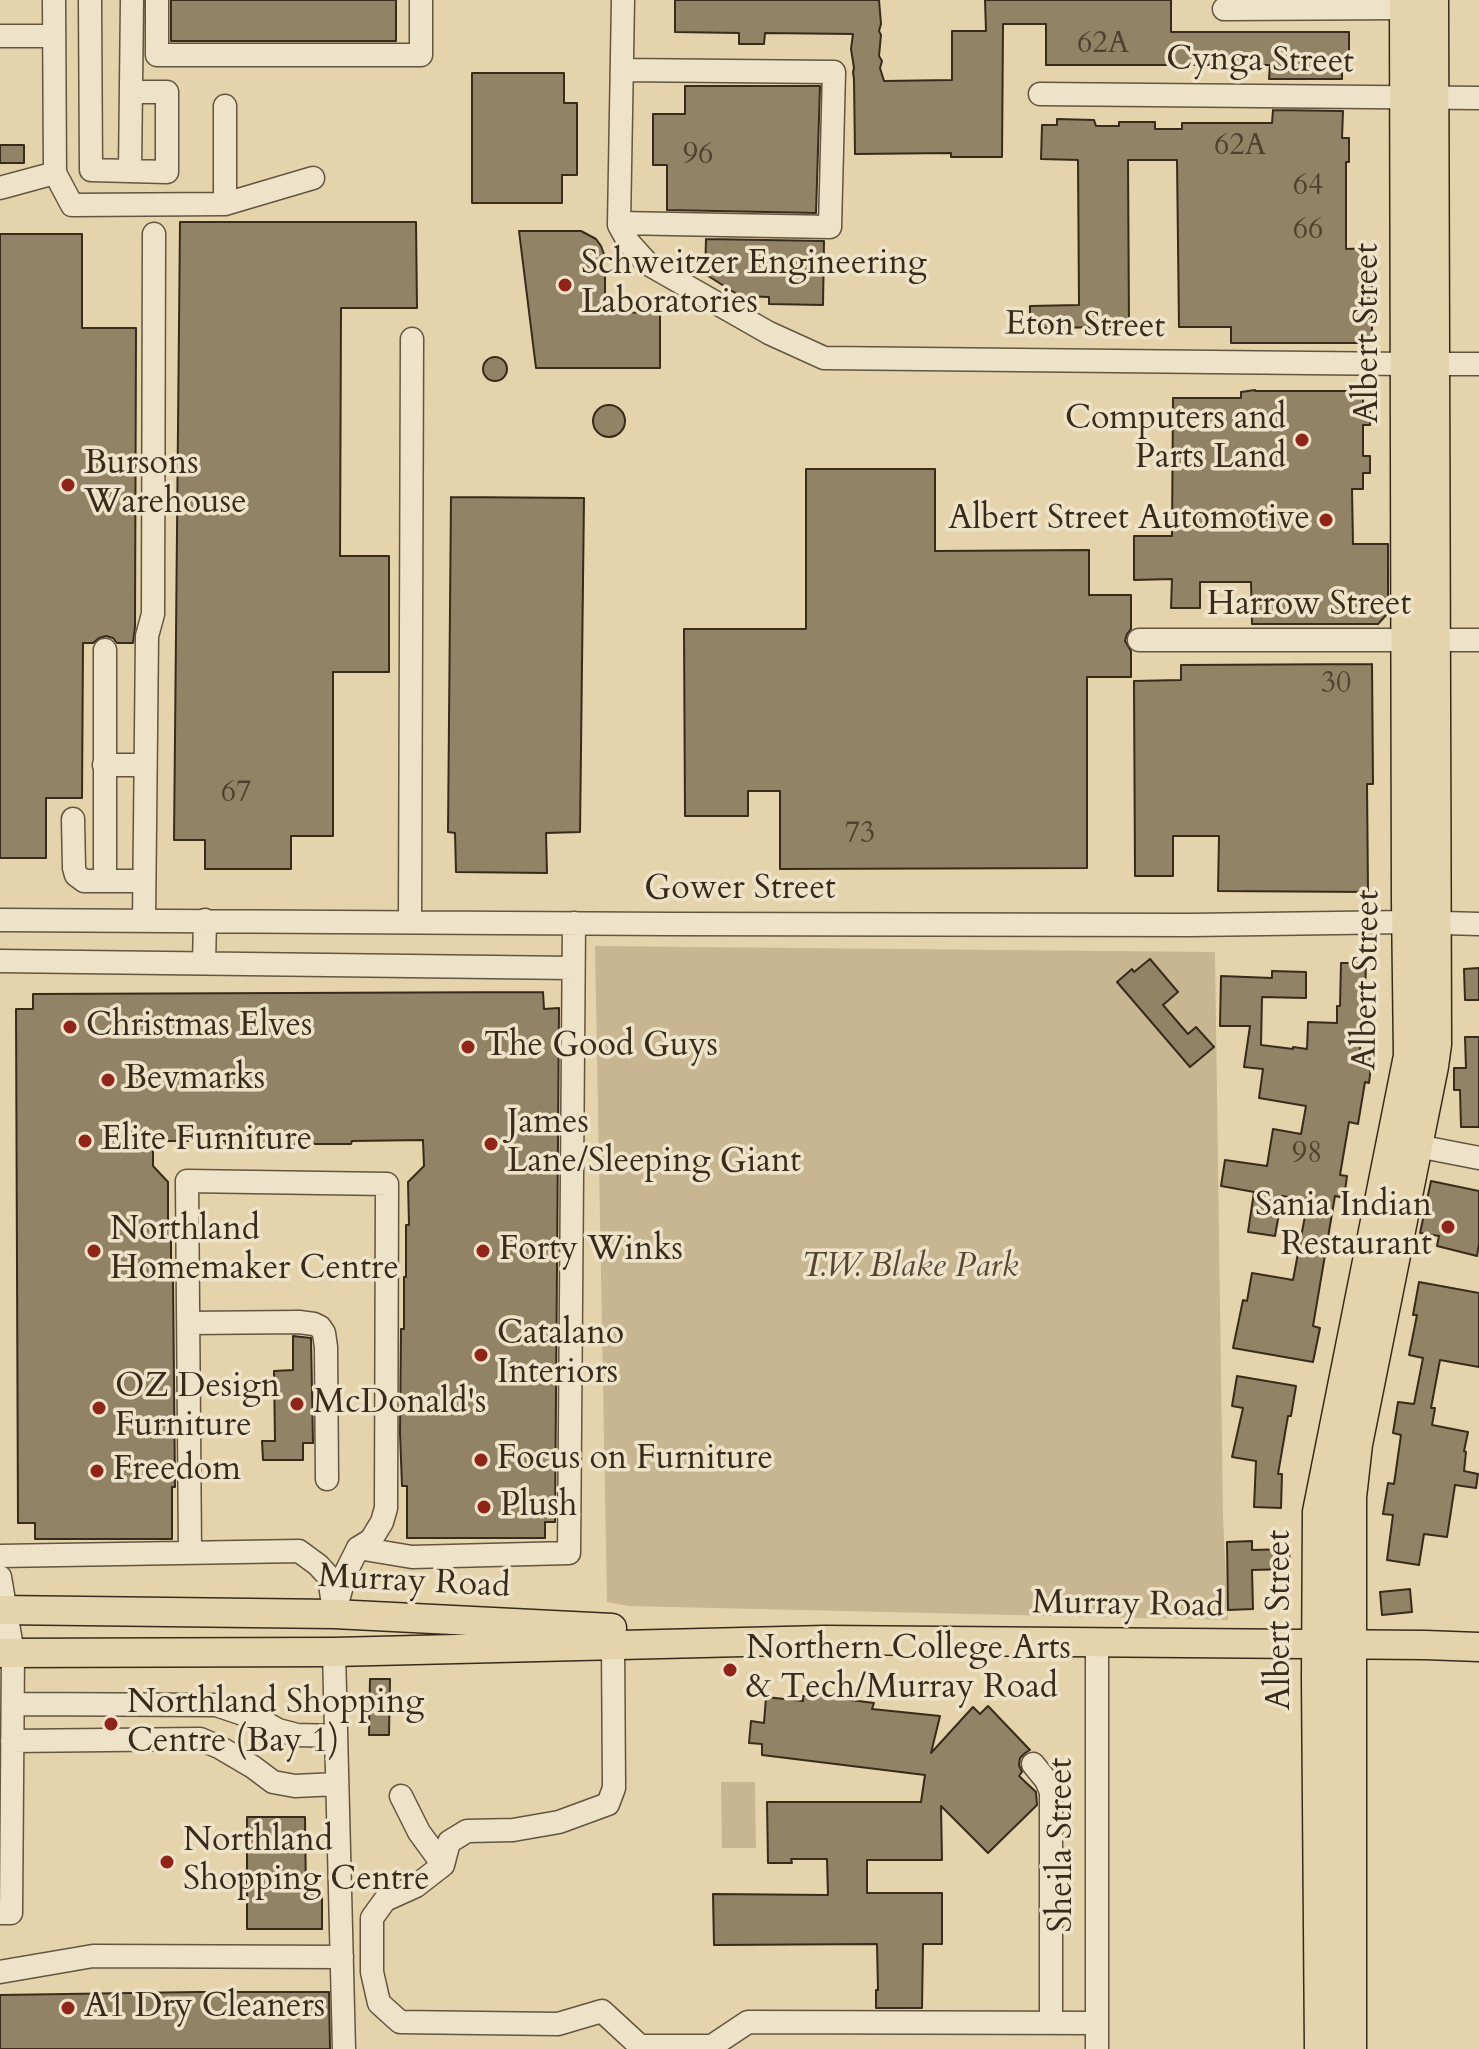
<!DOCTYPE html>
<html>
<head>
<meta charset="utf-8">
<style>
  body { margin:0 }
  canvas { display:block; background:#e5d3ab }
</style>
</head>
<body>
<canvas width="1479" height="2049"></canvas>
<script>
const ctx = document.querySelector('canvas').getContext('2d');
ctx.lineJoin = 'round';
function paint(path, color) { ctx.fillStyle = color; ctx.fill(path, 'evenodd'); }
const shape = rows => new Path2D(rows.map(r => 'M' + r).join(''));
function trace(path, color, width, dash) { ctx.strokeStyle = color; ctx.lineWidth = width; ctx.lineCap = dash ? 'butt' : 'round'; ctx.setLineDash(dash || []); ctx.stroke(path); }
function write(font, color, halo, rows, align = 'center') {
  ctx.font = font + ' Cardo,serif'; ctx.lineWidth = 7; ctx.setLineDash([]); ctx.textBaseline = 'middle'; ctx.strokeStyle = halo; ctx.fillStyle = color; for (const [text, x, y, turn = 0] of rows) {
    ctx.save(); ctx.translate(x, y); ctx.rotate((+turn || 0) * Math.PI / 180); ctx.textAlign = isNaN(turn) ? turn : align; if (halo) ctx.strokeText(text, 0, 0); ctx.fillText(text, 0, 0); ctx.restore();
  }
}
paint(shape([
  [595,946,1215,952,1223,1517,1228,1620,629,1606,607,1602],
  [721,1782,755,1782,756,1848,722,1848]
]), '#c8b693');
const building = shape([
  [171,0,396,0,396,41,171,41,171,0],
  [675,0,879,0,881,24,879,31,881,35,879,56,882,61,880,68,884,81,952,80,952,31,986,31,985,0,1171,0,1171,32,1349,32,1349,55,1342,55,1342,79,1269,79,1270,65,1046,65,1046,24,1003,24,1002,157,951,157,951,153,855,154,854,79,853,72,854,68,851,49,853,34,765,33,764,44,739,44,739,33,675,32,675,0],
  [472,73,564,73,564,103,577,103,577,175,562,175,562,203,472,203,472,73],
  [685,86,820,86,816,213,667,210,667,165,653,165,653,114,685,114,685,86],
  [1273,110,1343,111,1342,138,1349,138,1349,162,1346,162,1346,249,1372,248,1372,343,1231,343,1231,327,1179,327,1177,160,1128,160,1129,327,1030,328,1030,306,1079,305,1078,160,1041,159,1042,125,1057,125,1057,119,1094,120,1096,126,1119,126,1119,122,1155,122,1155,129,1182,129,1182,123,1272,123,1273,110],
  [0,145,24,145,24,163,0,163,0,145],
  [180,222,416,222,417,308,341,308,340,556,389,556,389,672,333,672,333,836,291,836,291,869,205,869,205,840,174,840,180,222],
  [519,231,581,231,596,239,601,246,605,257,605,312,660,313,660,368,536,368,519,231],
  [0,234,82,234,82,328,136,328,135,627,133,643,117,643,113,638,106,636,99,638,93,643,83,643,82,798,46,798,46,858,0,858,0,234],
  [706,239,824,241,823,305,769,304,769,297,740,296,705,274,706,239],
  '483 369a12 12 0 1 1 24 0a12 12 0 1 1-24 0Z',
  [1255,390,1255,391,1363,391,1363,407,1370,407,1370,425,1363,425,1363,456,1370,456,1370,473,1363,473,1363,489,1352,489,1353,544,1388,544,1388,613,1378,624,1252,624,1251,582,1200,582,1200,608,1171,608,1172,579,1134,580,1134,536,1172,536,1173,398,1241,398,1241,392,1255,390],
  '593 421a16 16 0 1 1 32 0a16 16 0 1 1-32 0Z',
  [806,469,935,469,935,551,1089,550,1089,595,1131,595,1131,629,1127,634,1125,641,1131,651,1131,677,1087,677,1087,868,780,869,780,791,748,791,748,816,685,816,684,629,806,629,806,469],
  [451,497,584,498,580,832,546,833,547,873,456,872,455,833,448,832,451,497],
  [1372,664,1373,784,1367,784,1368,892,1218,891,1219,836,1173,836,1173,876,1135,876,1134,681,1181,680,1181,665,1372,664],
  [1150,959,1178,992,1163,1005,1188,1034,1196,1027,1214,1047,1190,1067,1117,982,1132,969,1134,972,1150,959],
  [1341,963,1366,963,1365,994,1361,994,1360,1056,1372,1058,1369,1083,1365,1082,1358,1124,1349,1122,1340,1175,1347,1176,1344,1198,1335,1196,1313,1326,1320,1328,1313,1362,1233,1348,1243,1300,1247,1301,1252,1273,1293,1280,1308,1200,1282,1196,1275,1236,1248,1232,1254,1192,1221,1186,1225,1160,1267,1166,1273,1129,1301,1134,1306,1106,1259,1098,1263,1069,1244,1067,1250,1026,1220,1026,1221,976,1272,978,1272,971,1306,972,1306,998,1262,997,1261,1045,1293,1049,1293,1047,1307,1049,1308,1022,1337,1023,1337,1006,1340,1006,1341,963],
  [1479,968,1479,1000,1465,1000,1464,969,1479,968],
  [543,992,544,1009,559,1008,555,1522,545,1522,545,1538,407,1538,407,1486,402,1486,400,1433,401,1329,404,1329,404,1277,406,1277,406,1225,409,1225,408,1182,424,1166,423,1140,352,1141,351,1144,226,1144,225,1141,153,1141,153,1166,168,1182,168,1225,171,1225,171,1277,173,1277,175,1487,172,1487,172,1539,35,1539,35,1523,18,1523,16,1009,33,1009,33,994,543,992],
  [1465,1037,1479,1037,1479,1127,1461,1127,1460,1090,1454,1090,1454,1068,1466,1068,1465,1037],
  [1431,1181,1479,1191,1479,1244,1477,1256,1437,1246,1439,1236,1420,1233,1431,1181],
  [1419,1282,1479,1293,1479,1367,1440,1360,1431,1408,1435,1408,1432,1425,1468,1432,1464,1451,1466,1452,1464,1471,1478,1474,1476,1488,1455,1485,1447,1537,1424,1534,1419,1565,1387,1560,1393,1515,1383,1514,1388,1483,1394,1484,1401,1435,1393,1433,1398,1402,1414,1404,1423,1358,1409,1355,1417,1315,1413,1315,1419,1282],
  [293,1336,311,1338,313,1443,303,1443,303,1460,263,1460,262,1441,275,1441,274,1371,293,1370,293,1336],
  [1237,1376,1296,1386,1291,1416,1288,1416,1278,1474,1282,1474,1281,1508,1254,1507,1256,1461,1232,1457,1243,1408,1232,1406,1237,1376],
  [1252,1541,1252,1550,1289,1549,1290,1569,1252,1570,1253,1609,1228,1610,1227,1542,1252,1541],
  [1410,1589,1412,1612,1382,1615,1380,1592,1410,1589],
  [370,1679,390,1679,389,1735,369,1735,370,1679],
  [819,1695,819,1696,874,1703,872,1709,940,1716,931,1753,973,1707,980,1714,988,1706,1030,1750,1025,1753,1020,1758,1019,1765,1022,1772,1019,1776,1036,1792,1037,1805,988,1853,941,1806,942,1860,867,1860,867,1893,942,1893,942,1944,923,1944,922,2008,876,2008,876,1990,878,1990,877,1944,714,1945,713,1894,828,1895,827,1859,791,1859,792,1863,768,1863,767,1802,921,1802,925,1775,762,1755,762,1744,749,1743,751,1721,764,1723,766,1697,803,1701,803,1696,819,1695],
  [247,1817,305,1817,306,1895,322,1895,322,1929,247,1929,247,1817],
  [198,1992,329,1992,330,2049,0,2049,0,1995,198,1992]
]);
paint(building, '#928266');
trace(building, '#382b1c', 2);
const minor = shape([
  [54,0,55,173,72,205,225,204,225,106],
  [90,0,91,170,167,172,167,92,131,92],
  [157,0,157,55,421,55,421,0],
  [623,0,619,225,629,243,648,264,769,333,824,358,1407,364],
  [1224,9,1406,8],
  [0,36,54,36],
  [1040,94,1479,98],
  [130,171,132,0],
  [0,188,55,173],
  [225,204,313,178],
  [619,223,830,227,834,72,622,70],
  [1433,364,1479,364],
  [1139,640,1479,640],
  [105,650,105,881,144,881],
  [104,765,145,765],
  [73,819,74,868,76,875,84,881,105,881],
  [0,920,671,924,1191,925,1408,922,1479,924],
  [144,920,147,636,153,614,154,234],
  [410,921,412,339],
  [0,961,573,968],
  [204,963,205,920],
  [1402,1143,1479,1158],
  [189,1323,299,1322,314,1324,320,1327,324,1333,326,1347,327,1479],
  [358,1548,412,1557,569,1553,574,923],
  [190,1553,187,1181,387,1184,386,1508,382,1522,371,1540,358,1548,346,1572,334,1614],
  [0,1556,299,1551,318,1565,329,1577,333,1605],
  [0,1577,13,1653,11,1913,0,1913],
  [613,1645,614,1788,608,1804,559,1822,513,1830,467,1831,449,1842,443,1865,416,1886,385,1900,372,1918,372,1972,379,2003,400,2022,558,2024,602,2011,640,2046,712,2046,748,2022,1097,2023],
  [334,1652,344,2049],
  [13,1704,216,1705,258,1719,278,1730,297,1735,336,1736],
  [12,1741,200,1739,219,1747,253,1767,273,1782,295,1786,337,1784],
  [1033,1764,1046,1780,1051,1792,1051,2023],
  [401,1796,419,1832,443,1865],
  [0,1972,93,1956,342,1957],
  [1097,2049,1097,1641]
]);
const major = shape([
  [0,1610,334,1614,612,1628],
  [0,1653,334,1652,825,1640,1425,1645,1479,1647]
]);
const highway = shape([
  [1321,2049,1318,1678,1319,1512,1410,1056,1408,902,1406,0],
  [1350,2049,1350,1497,1356,1444,1432,1066,1435,1044,1432,0]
]);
trace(minor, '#635540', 25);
trace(major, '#382b1c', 31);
trace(highway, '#382b1c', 35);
trace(minor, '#eee2c8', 22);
trace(major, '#e5d3ab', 28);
trace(highway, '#e5d3ab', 32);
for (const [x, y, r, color] of [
  [565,285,8,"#8f2418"],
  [1302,440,8,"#8f2418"],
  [68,485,8,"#8f2418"],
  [1326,520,8,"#8f2418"],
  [70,1027,8,"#8f2418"],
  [468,1047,8,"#8f2418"],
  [108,1080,8,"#8f2418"],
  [85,1141,8,"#8f2418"],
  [491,1144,8,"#8f2418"],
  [1448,1227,8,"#8f2418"],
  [94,1251,8,"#8f2418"],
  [483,1251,8,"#8f2418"],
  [481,1355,8,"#8f2418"],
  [297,1404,8,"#8f2418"],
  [99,1408,8,"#8f2418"],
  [481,1460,8,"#8f2418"],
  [97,1471,8,"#8f2418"],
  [484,1507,8,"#8f2418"],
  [730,1670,8,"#8f2418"],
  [111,1724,8,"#8f2418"],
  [167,1862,8,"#8f2418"],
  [68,2008,8,"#8f2418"]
]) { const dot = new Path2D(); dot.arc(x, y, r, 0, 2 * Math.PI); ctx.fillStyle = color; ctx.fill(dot); trace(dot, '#eee2c8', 3); }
write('30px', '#4e412e', null, [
  ["62A",1103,45],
  ["62A",1240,147],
  ["96",698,156],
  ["64",1308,187],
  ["66",1308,231],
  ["30",1336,685],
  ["67",236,794],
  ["73",860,835],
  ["98",1307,1155]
]);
write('34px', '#382b1c', '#eee2c8', [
  ["Cynga Street",1260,62,1],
  ["Eton Street",1085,327,1],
  ["Albert Street",1369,333,-90],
  ["Harrow Street",1309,606],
  ["Gower Street",740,890],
  ["Albert Street",1368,980,-89],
  ["Murray Road",414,1583,3],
  ["Murray Road",1128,1606,1],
  ["Albert Street",1281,1620,-90],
  ["Sheila Street",1063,1845,-90]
]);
write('34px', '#382b1c', '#eee2c8', [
  ["Schweitzer Engineering",581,265],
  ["Laboratories",581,304],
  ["Computers and",1286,420,"right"],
  ["Parts Land",1286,459,"right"],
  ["Bursons",84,465],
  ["Warehouse",84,504],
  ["Albert Street Automotive",1310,520,"right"],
  ["Christmas Elves",86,1027],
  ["The Good Guys",484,1047],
  ["Bevmarks",124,1080],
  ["James",507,1124],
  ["Lane/Sleeping Giant",507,1163],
  ["Elite Furniture",101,1141],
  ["Sania Indian",1432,1207,"right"],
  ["Restaurant",1432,1246,"right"],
  ["Northland",110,1231],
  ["Homemaker Centre",110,1270],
  ["Forty Winks",499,1251],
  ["Catalano",497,1335],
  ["Interiors",497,1374],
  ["OZ Design",115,1388],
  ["Furniture",115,1427],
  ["McDonald's",313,1404],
  ["Focus on Furniture",497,1460],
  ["Freedom",113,1471],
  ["Plush",500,1507],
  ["Northern College Arts",746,1650],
  ["& Tech/Murray Road",746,1689],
  ["Northland Shopping",127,1704],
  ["Centre (Bay 1)",127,1743],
  ["Northland",183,1842],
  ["Shopping Centre",183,1881],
  ["A1 Dry Cleaners",84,2008]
], 'left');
write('italic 34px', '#554734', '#eee2c8', [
  ["T.W. Blake Park",910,1268]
]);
</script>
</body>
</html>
